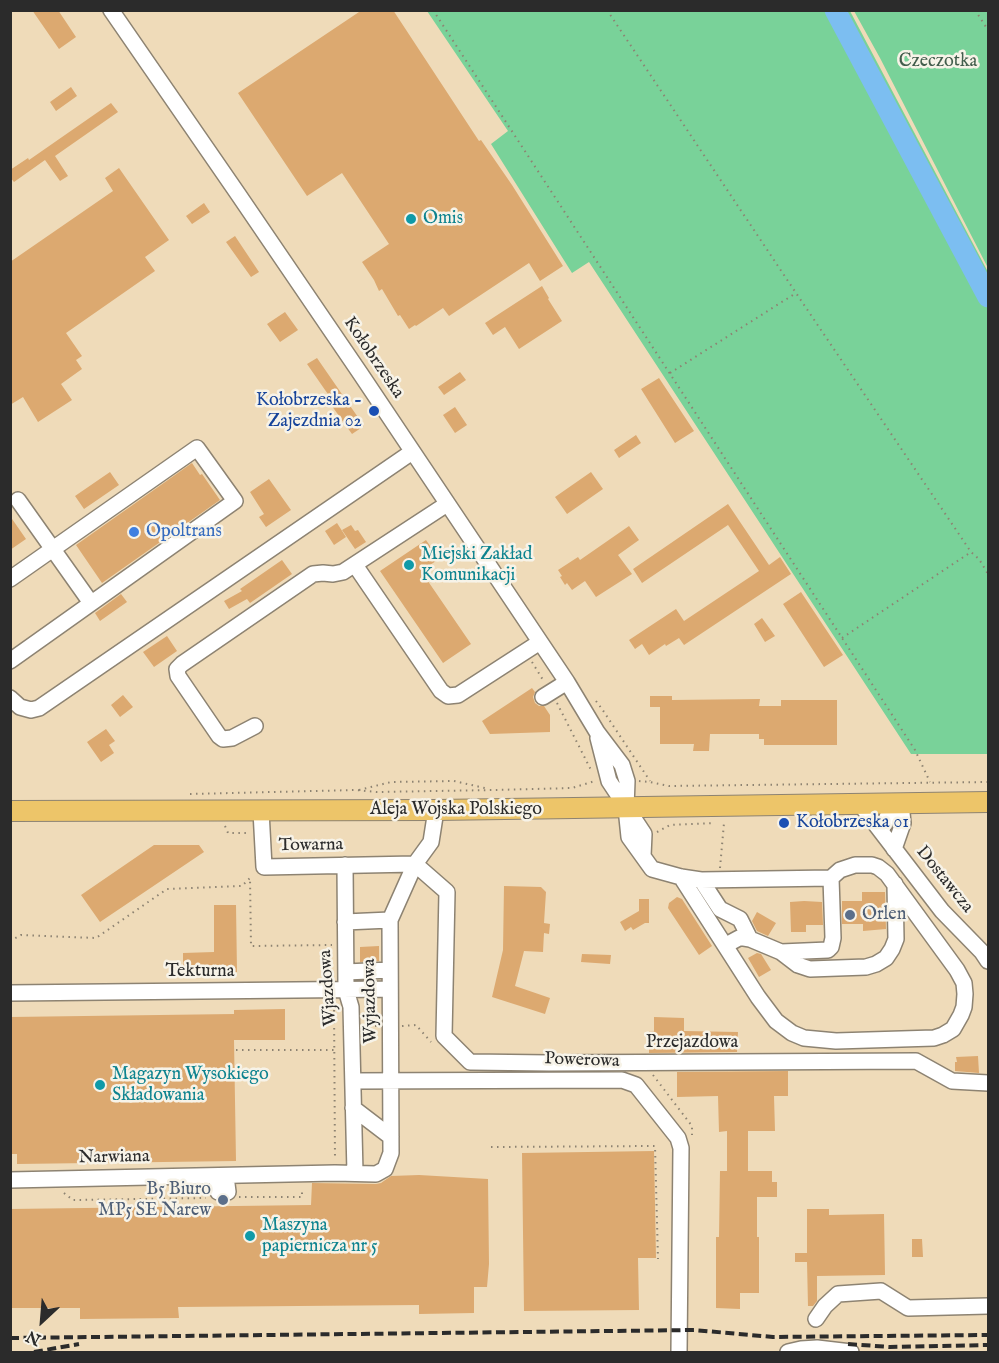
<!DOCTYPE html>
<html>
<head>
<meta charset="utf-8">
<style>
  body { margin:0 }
  #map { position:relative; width:999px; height:1363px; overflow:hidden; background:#efdbb9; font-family:"IM FELL English",serif }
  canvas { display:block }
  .frame { position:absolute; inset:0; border:12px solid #2b2b2b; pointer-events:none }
  .north { position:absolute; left:12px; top:1291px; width:60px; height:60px; -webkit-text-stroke:4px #f7f3e8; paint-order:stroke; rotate:206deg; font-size:16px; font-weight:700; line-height:24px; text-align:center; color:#2b2b2b }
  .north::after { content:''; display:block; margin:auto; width:21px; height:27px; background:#2b2b2b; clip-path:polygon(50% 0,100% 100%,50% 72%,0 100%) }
</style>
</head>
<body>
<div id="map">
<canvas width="999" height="1363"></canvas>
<div class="frame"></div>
<div class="north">N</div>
</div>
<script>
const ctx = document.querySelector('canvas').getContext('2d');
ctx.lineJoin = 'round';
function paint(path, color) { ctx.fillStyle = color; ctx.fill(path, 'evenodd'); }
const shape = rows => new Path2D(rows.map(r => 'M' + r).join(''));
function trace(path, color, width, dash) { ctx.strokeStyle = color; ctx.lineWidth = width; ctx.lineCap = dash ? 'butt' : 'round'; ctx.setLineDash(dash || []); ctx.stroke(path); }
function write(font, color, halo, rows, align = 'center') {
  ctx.font = font + ' "IM FELL English",serif'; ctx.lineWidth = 5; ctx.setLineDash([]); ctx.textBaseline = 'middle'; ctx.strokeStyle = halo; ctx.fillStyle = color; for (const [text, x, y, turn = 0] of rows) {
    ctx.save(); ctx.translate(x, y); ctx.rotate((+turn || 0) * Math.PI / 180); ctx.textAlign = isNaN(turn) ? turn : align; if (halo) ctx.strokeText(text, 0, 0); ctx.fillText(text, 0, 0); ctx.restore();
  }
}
paint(shape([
  [427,11,850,11,988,272,988,754,911,754,589,262,572,273,491,144,508,131],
  [854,11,988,11,988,268,880,58]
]), '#79d299');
trace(shape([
  [835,10,988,297]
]), '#7cbef1', 21);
paint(shape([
  [32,10,58,10,76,37,59,49],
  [362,10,393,10,479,141,481,140,512,185,563,266,540,281,529,263,449,316,443,308,416,326,415,325,409,329,400,315,398,316,382,289,379,291,374,280,362,262,389,244,342,173,307,196,238,93],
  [71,87,77,96,56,111,50,102],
  [111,103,118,112,55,156,68,176,60,181,45,160,14,182,10,177,10,170,28,158,29,160],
  [119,168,169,240,145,257,155,271,66,333,82,356,76,360,82,369,61,384,72,400,38,422,23,397,10,405,10,262,113,191,105,178],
  [204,203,210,212,192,224,186,216],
  [235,236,259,272,251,277,226,242],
  [542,286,549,298,548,299,562,321,519,349,505,327,493,335,485,323],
  [285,312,298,330,280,342,267,324],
  [317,358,364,426,352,434,329,402,332,400,307,364],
  [460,372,466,380,444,395,438,387],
  [659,378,694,431,675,443,641,389],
  [455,407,467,425,455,433,443,415],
  [636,435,641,443,619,458,614,450],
  [192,463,200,475,202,474,220,500,102,583,76,545],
  [110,472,119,485,84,509,75,496],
  [591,472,603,489,567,514,555,497],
  [269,479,291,510,266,527,259,517,264,514,250,492],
  [728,504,769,565,780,557,791,574,684,645,679,638,666,646,665,644,649,655,642,644,635,649,629,640,676,609,684,621,759,571,728,525,642,583,633,569],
  [10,516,26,539,10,550],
  [337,523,346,537,334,545,325,531],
  [351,525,355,531,358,530,366,542,355,549,342,530],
  [629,526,639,540,618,555,632,574,596,597,585,581,572,590,567,583,565,585,560,577,562,576,558,570,578,557,580,560],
  [426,540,439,559,421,571,471,644,443,663,380,571],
  [282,560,292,574,250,603,247,599,229,609,224,601,242,591,240,589],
  [801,592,843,655,824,667,783,604],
  [121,594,127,602,100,621,95,613],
  [762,618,775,636,765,642,754,624],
  [167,636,177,651,154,667,143,652],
  [532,688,535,692,533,697,535,703,539,706,544,706,550,715,550,732,490,734,482,721],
  [123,695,133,707,120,717,111,705],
  [650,696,672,696,672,700,760,699,759,706,781,706,781,700,837,700,837,745,764,745,764,739,759,739,759,734,710,734,709,751,693,751,694,744,660,744,660,707,650,707],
  [106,729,115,741,109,745,114,753,101,762,87,742],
  [154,845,199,845,204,852,100,922,81,895],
  [504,886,541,887,546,892,544,923,550,924,549,934,544,933,543,952,524,951,515,986,550,998,545,1014,492,997,503,950],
  [862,892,885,892,886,929,863,931,863,924,842,924,842,901,862,901],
  [677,897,682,899,712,946,699,955,668,908,669,903],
  [639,899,649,899,649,923,645,923,633,930,631,927,625,931,620,922,639,911],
  [804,901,822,902,823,925,806,925,806,932,791,932,790,902],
  [214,905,236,905,237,972,183,973,183,953,214,952],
  [757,912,776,923,768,936,757,931,752,921],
  [379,946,379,961,360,962,360,947],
  [757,953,761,954,771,970,759,977,748,958],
  [582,954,611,955,610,964,581,962],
  [285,1009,285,1040,234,1040,236,1161,17,1164,17,1154,10,1154,10,1017,234,1014,234,1010],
  [654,1017,684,1018,684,1031,738,1032,737,1052,649,1053,649,1031,654,1031],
  [978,1056,979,1073,955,1071,955,1062,957,1062,956,1057],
  [788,1071,788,1096,774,1096,775,1131,748,1131,748,1171,772,1171,772,1182,777,1182,777,1197,757,1197,757,1237,759,1237,759,1293,740,1293,740,1309,716,1308,716,1237,719,1237,720,1171,727,1171,727,1131,719,1132,718,1096,677,1097,677,1072],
  [654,1151,656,1258,638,1258,639,1310,524,1311,522,1153],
  [419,1175,488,1179,489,1264,487,1287,474,1287,474,1313,419,1314,419,1305,178,1307,179,1318,80,1319,80,1308,10,1308,10,1209,311,1205,312,1183,376,1184,381,1183,391,1176],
  [807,1209,829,1209,829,1215,884,1214,885,1275,817,1276,817,1301,813,1306,808,1306,807,1262,795,1262,795,1253,807,1253],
  [912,1239,922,1239,923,1257,912,1257]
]), '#dca970');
const minor = shape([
  [111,10,238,194,360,373,567,682,597,732,622,765,627,781,626,808,629,837,652,869,681,877,701,880,831,878,840,870,855,865,872,865,878,867,887,874,957,970,964,983,965,994,964,1007,961,1015,953,1029,943,1035,934,1038,836,1041,804,1038,792,1033,776,1021,758,997,681,877],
  [18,500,91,603],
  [355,565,441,691,448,696,458,695,540,642],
  [10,579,197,448,235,501,10,661],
  [543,697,567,682],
  [10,698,20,707,31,710,39,708,412,452],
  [255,726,232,738,223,739,219,736,178,676,177,669,182,664,313,574,323,573,333,574,343,572,447,504],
  [598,738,609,781,644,834,643,856],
  [860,804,942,911,982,952,988,961],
  [261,811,264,867,415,864],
  [881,831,888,815,893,808,901,803,903,823,894,849],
  [415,864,447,892,444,1036,470,1062,549,1063,916,1061,952,1081,988,1083],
  [345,865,346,990,351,1007,355,1173],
  [701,880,720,909,740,919,750,939],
  [345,922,390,920],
  [726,945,739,938,744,938,750,939,781,952,828,950,831,947,833,938,831,878],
  [781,952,798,965,810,969,866,967,876,964,886,958,892,949,896,939,895,884],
  [346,972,390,970],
  [10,993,390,989],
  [353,1081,622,1080,636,1085,678,1138,681,1148,679,1352],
  [353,1108,391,1137],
  [217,1176,218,1192,228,1192,226,1176],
  [10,1180,335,1173,376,1174,385,1169,391,1153,390,920,415,864,431,842,436,810],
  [816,1319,825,1306,838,1294,881,1291,908,1308,988,1306],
  [788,1352,801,1349,817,1348,851,1352]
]);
const major = shape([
  [10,811,436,810,988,802]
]);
trace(minor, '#8d8372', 18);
trace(major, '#8d8372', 22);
trace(shape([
  [433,10,902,730,915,750,930,782],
  [607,10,796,293,971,552,979,559,988,574],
  [975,10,988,30],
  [670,373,796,293],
  [842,638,971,552],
  [532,662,543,680],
  [596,701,602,709,650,781],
  [557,703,591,770],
  [639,781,650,782,669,786,988,782],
  [359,790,391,782,454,781,489,789],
  [190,794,356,790,377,792,494,790,572,788,595,781],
  [225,826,228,833,248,833],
  [657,832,670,825,715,823],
  [720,868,724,823],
  [10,941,21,935,96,938,167,889,242,886,250,878,251,946,332,945],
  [334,1004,335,1160],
  [363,1026,378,1026],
  [402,1026,416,1025,431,1042],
  [236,1050,334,1050],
  [653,1075,692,1126,692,1135],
  [491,1147,655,1146,658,1259],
  [64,1193,73,1200,206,1198],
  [239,1197,302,1197,302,1188]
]), '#8d8372', 2, [1.5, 4.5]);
trace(minor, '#fff', 15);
trace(major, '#edc569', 20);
trace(shape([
  [10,1338,694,1330,773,1337,988,1335],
  [848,1344,890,1347,988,1345],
  [34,1352,79,1344]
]), '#2b2b2b', 4, [9, 4.5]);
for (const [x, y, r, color] of [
  [411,219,6,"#0f9aa8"],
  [374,411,6,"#1a4fb4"],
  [134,532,6,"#3f7fe0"],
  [409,565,6,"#0f9aa8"],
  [784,823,6,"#1a4fb4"],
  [850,915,6,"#5c6f8a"],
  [100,1085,6,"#0f9aa8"],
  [223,1200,6,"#5c6f8a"],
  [250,1236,6,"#0f9aa8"]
]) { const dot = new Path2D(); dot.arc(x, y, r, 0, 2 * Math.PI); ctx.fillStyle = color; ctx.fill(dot); trace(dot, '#f7f3e8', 2); }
write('18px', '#425d4c', '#f7f3e8', [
  ["Czeczotka",938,62]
]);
write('18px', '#0d838f', '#f7f3e8', [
  ["Omis",423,219],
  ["Miejski Zakład",421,555],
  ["Komunikacji",421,576],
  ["Magazyn Wysokiego",112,1075],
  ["Składowania",112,1096],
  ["Maszyna",262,1226],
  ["papiernicza nr 5",262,1247]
], 'left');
write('18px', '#2b2b2b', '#f7f3e8', [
  ["Kołobrzeska",373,358,56],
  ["Aleja Wojska Polskiego",456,810],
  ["Towarna",311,846,-1],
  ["Dostawcza",944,880,51],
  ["Tekturna",200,972],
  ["Wjazdowa",329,988,-94],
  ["Wyjazdowa",371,1001,-91],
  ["Przejazdowa",692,1043],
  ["Powerowa",582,1061,2],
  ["Narwiana",114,1158,-1]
]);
write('18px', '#164399', '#f7f3e8', [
  ["Kołobrzeska -",362,401],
  ["Zajezdnia 02",362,422],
  ["Kołobrzeska 01",796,823,"left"]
], 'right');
write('18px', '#366cbe', '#f7f3e8', [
  ["Opoltrans",146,532]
], 'left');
write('18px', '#4e5e75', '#f7f3e8', [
  ["Orlen",862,915],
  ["B5 Biuro",211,1190,"right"],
  ["MP5 SE Narew",211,1211,"right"]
], 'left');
</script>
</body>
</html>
